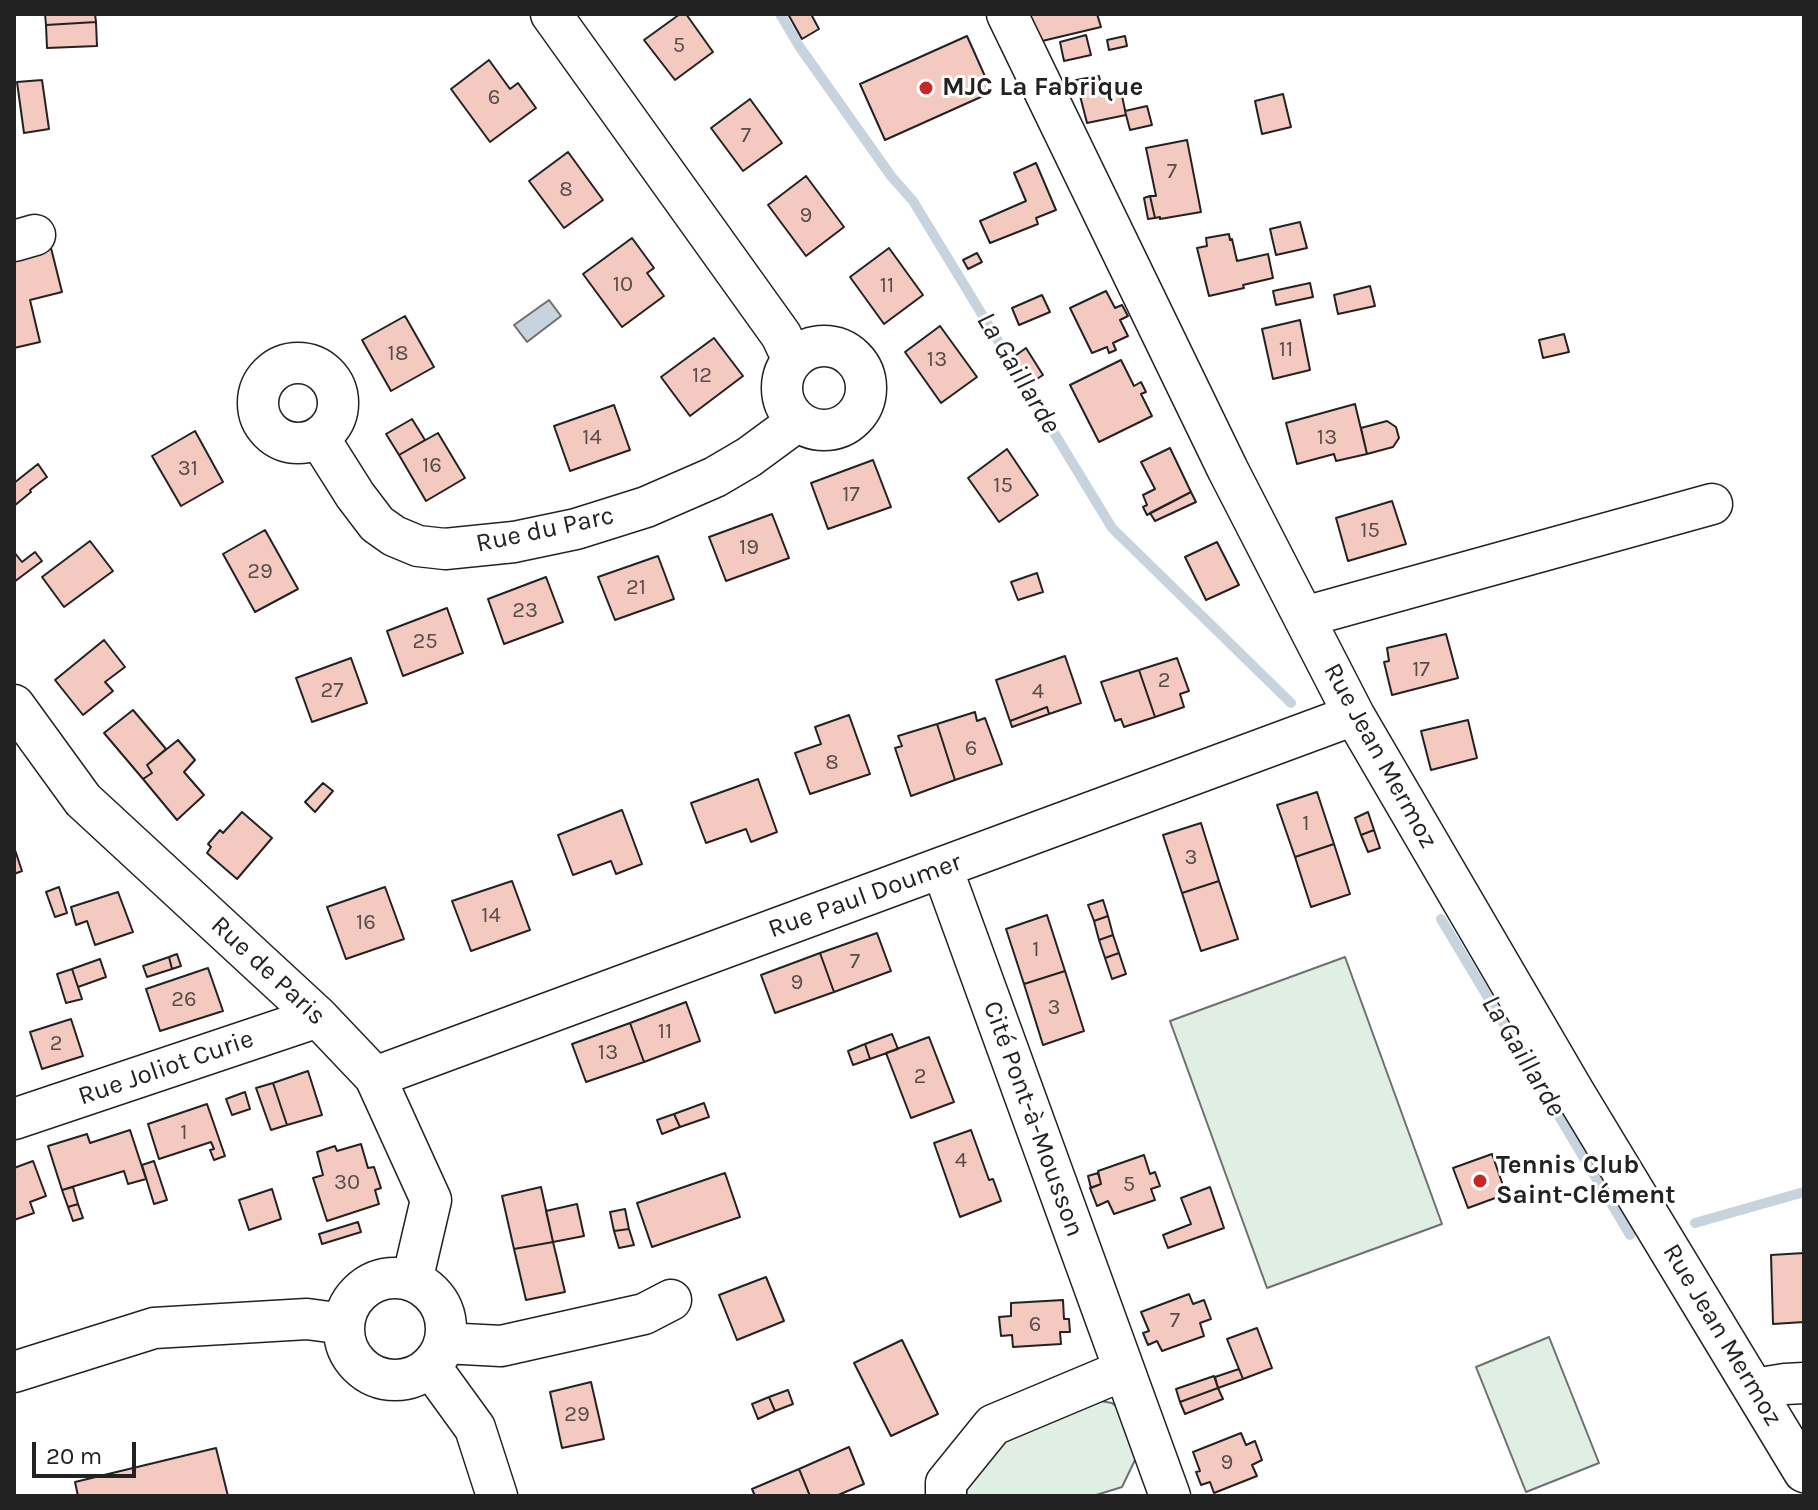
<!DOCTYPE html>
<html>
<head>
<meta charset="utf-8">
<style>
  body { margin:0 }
  #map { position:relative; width:1818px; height:1510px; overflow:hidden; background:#fff; font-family:Karla,sans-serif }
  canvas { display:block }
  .frame { position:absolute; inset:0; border:16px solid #222; pointer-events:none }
  .scale { position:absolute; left:32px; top:1442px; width:104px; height:36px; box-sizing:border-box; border:4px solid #222; border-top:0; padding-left:10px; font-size:24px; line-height:28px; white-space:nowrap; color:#222; -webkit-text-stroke:6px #fff; paint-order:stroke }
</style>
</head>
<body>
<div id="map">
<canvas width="1818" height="1510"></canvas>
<div class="frame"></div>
<div class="scale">20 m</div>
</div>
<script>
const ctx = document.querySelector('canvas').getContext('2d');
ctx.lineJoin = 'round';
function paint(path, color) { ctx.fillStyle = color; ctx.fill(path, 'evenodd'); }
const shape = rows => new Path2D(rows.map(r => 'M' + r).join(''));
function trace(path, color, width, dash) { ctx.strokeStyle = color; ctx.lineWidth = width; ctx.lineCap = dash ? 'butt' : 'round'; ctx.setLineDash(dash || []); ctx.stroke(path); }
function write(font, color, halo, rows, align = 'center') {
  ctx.font = font + ' Karla,sans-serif'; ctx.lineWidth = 6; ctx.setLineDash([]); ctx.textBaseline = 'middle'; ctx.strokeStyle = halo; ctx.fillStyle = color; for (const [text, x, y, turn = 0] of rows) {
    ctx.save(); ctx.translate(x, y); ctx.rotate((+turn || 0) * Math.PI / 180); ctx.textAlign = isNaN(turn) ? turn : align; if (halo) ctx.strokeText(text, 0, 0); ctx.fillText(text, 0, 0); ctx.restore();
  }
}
const green = shape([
  [1345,957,1442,1224,1267,1288,1170,1021,1345,957],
  [1549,1337,1599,1463,1526,1492,1476,1367,1549,1337],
  [1095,1400,1112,1403,1123,1412,1134,1444,1135,1460,1122,1487,1093,1496,968,1496,966,1493,969,1481,992,1443,1095,1400]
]);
paint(green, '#e0efe3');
trace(green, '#6f6f6f', 2);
const water = shape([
  [549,300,561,316,527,342,514,325,549,300]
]);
paint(water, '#c7d3dd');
trace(water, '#6f6f6f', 2);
trace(shape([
  [780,14,799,46,891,176,913,201,1112,528,1291,703],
  [1441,919,1630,1235],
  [1695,1223,1804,1192]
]), '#c7d3dd', 10);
const building = shape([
  [45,14,95,14,96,22,46,25,45,14],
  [680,14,686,14,713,52,675,80,644,40,680,14],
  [788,14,811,14,819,29,802,39,788,14],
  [1024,14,1097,14,1101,27,1038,42,1024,14],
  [96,22,97,46,47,48,46,25,96,22],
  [1086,35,1091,55,1064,61,1060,42,1086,35],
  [967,36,992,92,885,140,860,84,967,36],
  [1125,36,1127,46,1109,50,1107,40,1125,36],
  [489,60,510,89,518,83,536,108,490,142,451,89,489,60],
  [1099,76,1103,94,1121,91,1126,115,1087,123,1076,80,1099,76],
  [42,80,49,129,24,133,17,82,42,80],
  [1283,94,1291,127,1262,134,1255,101,1283,94],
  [750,99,782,143,743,171,711,128,750,99],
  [1147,106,1152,125,1130,130,1125,111,1147,106],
  [1187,140,1201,212,1160,219,1160,217,1155,218,1150,196,1156,196,1146,148,1187,140],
  [568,152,603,200,564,228,529,181,568,152],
  [1036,163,1056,210,1036,218,1038,224,990,243,980,221,1026,201,1014,173,1036,163],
  [806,176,844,227,806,256,768,205,806,176],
  [1150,196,1155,218,1148,219,1144,198,1150,196],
  [1300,222,1307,248,1276,255,1270,229,1300,222],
  [1229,234,1230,240,1232,239,1237,261,1268,254,1273,278,1243,285,1244,288,1209,296,1197,248,1207,246,1206,238,1229,234],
  [632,238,654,268,647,273,664,296,622,327,583,274,632,238],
  [51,248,62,292,30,300,40,342,14,348,14,257,51,248],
  [889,248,923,295,884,324,850,277,889,248],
  [977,253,982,262,968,269,963,260,977,253],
  [1310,283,1313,297,1276,305,1273,291,1310,283],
  [1370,286,1375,306,1338,314,1334,295,1370,286],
  [1106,291,1115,308,1122,305,1128,316,1120,320,1128,336,1113,343,1116,350,1109,353,1107,347,1092,353,1070,308,1106,291],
  [1042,295,1050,312,1019,325,1012,308,1042,295],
  [405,316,434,367,391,391,362,340,405,316],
  [1300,320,1310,370,1273,379,1262,329,1300,320],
  [940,326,977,377,941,403,905,352,940,326],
  [1564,334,1569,352,1543,358,1539,340,1564,334],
  [714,338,743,376,690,416,661,377,714,338],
  [1026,348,1043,375,1029,384,1012,358,1026,348],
  [1121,360,1134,386,1141,382,1146,392,1141,394,1152,416,1099,442,1070,385,1121,360],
  [1355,404,1367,454,1336,461,1334,454,1297,464,1286,423,1355,404],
  [614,405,630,450,570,471,554,426,614,405],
  [412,419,425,440,399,455,386,434,412,419],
  [1387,421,1396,427,1399,438,1393,447,1367,454,1361,428,1387,421],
  [195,431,223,482,181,506,152,456,195,431],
  [438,433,465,478,426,501,399,455,438,433],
  [1170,448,1191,492,1147,515,1143,507,1147,505,1143,495,1155,489,1141,462,1170,448],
  [1007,449,1038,495,999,522,968,478,1007,449],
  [873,460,891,507,828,529,811,483,873,460],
  [38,464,47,477,30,490,31,492,14,506,14,483,38,464],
  [1191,492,1196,502,1155,521,1150,513,1191,492],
  [1392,501,1406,544,1348,561,1336,518,1392,501],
  [772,514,789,558,726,581,709,537,772,514],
  [265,530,298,589,255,612,223,554,265,530],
  [90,541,113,571,64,607,42,577,90,541],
  [1217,542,1239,585,1206,600,1185,557,1217,542],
  [14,552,22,562,35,552,42,561,14,582,14,552],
  [658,556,674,599,615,620,598,577,658,556],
  [1037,573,1043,592,1018,600,1011,582,1037,573],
  [546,577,563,622,504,644,488,599,546,577],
  [447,608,463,653,403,676,387,631,447,608],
  [1446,634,1458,678,1392,695,1384,662,1389,661,1387,648,1446,634],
  [104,640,125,667,105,682,113,691,83,715,55,680,104,640],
  [1065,656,1081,703,1049,714,1047,707,1010,721,996,680,1065,656],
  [351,658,367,703,312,722,296,678,351,658],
  [1177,658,1189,691,1180,694,1184,707,1155,717,1139,670,1177,658],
  [1139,670,1155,717,1124,727,1121,719,1115,721,1101,682,1139,670],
  [1047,707,1049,714,1012,727,1010,721,1047,707],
  [133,710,166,749,147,765,152,773,143,779,104,733,133,710],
  [975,712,977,721,985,718,1002,764,955,780,937,724,975,712],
  [849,715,870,774,810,794,795,753,821,744,815,727,849,715],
  [1468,720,1477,758,1431,770,1421,731,1468,720],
  [937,724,955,780,911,796,895,748,902,746,898,736,937,724],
  [178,740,195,760,184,772,204,795,177,820,143,779,152,773,147,765,178,740],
  [758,779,777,832,751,842,746,829,706,843,691,803,758,779],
  [323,783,333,791,315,812,305,802,323,783],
  [1317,792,1334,844,1295,857,1277,805,1317,792],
  [622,810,642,864,616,874,611,861,573,875,558,835,622,810],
  [242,812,272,838,237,879,207,853,211,847,208,844,220,830,223,833,242,812],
  [1368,812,1374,830,1361,835,1355,818,1368,812],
  [1201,823,1219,881,1182,893,1163,835,1201,823],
  [1374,830,1380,848,1368,852,1361,835,1374,830],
  [1334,844,1350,894,1311,907,1295,857,1334,844],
  [14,847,22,871,14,874,14,847],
  [512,881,530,930,471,951,452,901,512,881],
  [1219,881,1238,939,1201,951,1182,893,1219,881],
  [59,887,67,913,55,917,46,892,59,887],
  [385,887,404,939,346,959,327,907,385,887],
  [118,892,133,932,95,945,87,921,76,925,71,907,118,892],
  [1103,900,1108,916,1094,921,1088,905,1103,900],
  [1047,915,1065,971,1024,984,1006,929,1047,915],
  [1108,916,1113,935,1099,940,1094,921,1108,916],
  [877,933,891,971,834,992,820,953,877,933],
  [1113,935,1119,953,1105,958,1099,940,1113,935],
  [820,953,834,992,775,1013,761,975,820,953],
  [1119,953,1126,974,1112,979,1105,958,1119,953],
  [177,954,181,966,172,969,169,957,177,954],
  [169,957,172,969,147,977,143,966,169,957],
  [100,959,106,977,78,987,72,969,100,959],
  [208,968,223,1011,160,1031,146,989,208,968],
  [72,969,82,999,66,1003,57,974,72,969],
  [1065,971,1084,1031,1043,1045,1024,984,1065,971],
  [686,1002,700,1041,644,1062,630,1023,686,1002],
  [71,1019,83,1056,42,1069,30,1032,71,1019],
  [630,1023,644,1062,586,1082,572,1044,630,1023],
  [892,1034,898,1049,870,1059,865,1044,892,1034],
  [929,1037,954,1102,911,1118,886,1053,929,1037],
  [865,1044,870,1059,853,1065,848,1051,865,1044],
  [308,1071,322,1115,287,1125,273,1083,308,1071],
  [273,1083,287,1125,271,1130,256,1088,273,1083],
  [245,1092,250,1109,232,1115,226,1099,245,1092],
  [704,1103,709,1117,680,1127,674,1114,704,1103],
  [207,1104,225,1156,214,1160,210,1150,214,1149,211,1142,159,1159,148,1124,207,1104],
  [674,1114,680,1127,662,1134,657,1120,674,1114],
  [130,1130,146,1179,128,1184,124,1171,62,1190,48,1146,87,1134,90,1143,130,1130],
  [971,1130,989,1180,993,1179,1001,1201,960,1217,934,1143,971,1130],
  [361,1144,368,1168,374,1167,381,1188,375,1190,379,1204,327,1221,313,1178,323,1175,317,1152,335,1146,337,1151,361,1144],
  [1492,1154,1506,1194,1468,1208,1453,1168,1492,1154],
  [1144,1155,1150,1174,1155,1172,1160,1186,1151,1189,1155,1200,1114,1214,1108,1201,1097,1206,1090,1188,1101,1184,1098,1171,1144,1155],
  [33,1161,46,1196,30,1202,34,1213,14,1220,14,1168,33,1161],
  [154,1161,167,1200,154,1204,142,1165,154,1161],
  [725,1173,740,1217,652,1247,637,1203,725,1173],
  [1098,1173,1101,1184,1091,1188,1088,1176,1098,1173],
  [73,1187,78,1204,68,1207,62,1190,73,1187],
  [541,1187,553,1242,514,1249,502,1196,541,1187],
  [1210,1187,1224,1228,1168,1248,1163,1235,1191,1224,1181,1198,1210,1187],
  [272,1189,281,1219,249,1230,239,1200,272,1189],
  [78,1204,83,1218,73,1221,68,1207,78,1204],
  [577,1204,584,1236,553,1242,546,1211,577,1204],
  [625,1209,629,1229,614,1231,610,1212,625,1209],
  [358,1222,361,1232,322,1244,319,1234,358,1222],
  [629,1229,634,1245,619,1248,614,1231,629,1229],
  [553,1242,565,1292,526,1300,514,1249,553,1242],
  [1804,1253,1804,1322,1773,1324,1771,1255,1804,1253],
  [766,1277,784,1321,737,1340,719,1295,766,1277],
  [1189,1294,1193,1304,1204,1300,1211,1319,1200,1323,1204,1336,1162,1351,1157,1341,1148,1345,1143,1333,1149,1331,1141,1312,1189,1294],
  [1063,1300,1064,1319,1069,1319,1070,1332,1060,1332,1061,1344,1013,1347,1012,1335,1001,1336,999,1317,1011,1316,1011,1303,1063,1300],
  [1257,1328,1272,1368,1243,1379,1227,1339,1257,1328],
  [902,1340,938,1414,891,1436,854,1363,902,1340],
  [1239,1369,1243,1379,1218,1388,1215,1377,1239,1369],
  [1214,1376,1218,1388,1180,1402,1176,1389,1214,1376],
  [591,1382,604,1439,562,1448,550,1392,591,1382],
  [1218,1388,1223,1399,1185,1414,1180,1402,1218,1388],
  [788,1390,793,1404,775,1411,769,1397,788,1390],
  [769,1397,775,1411,758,1419,752,1404,769,1397],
  [1241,1433,1246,1445,1255,1441,1262,1460,1252,1465,1257,1476,1214,1493,1210,1482,1201,1485,1196,1472,1200,1471,1193,1452,1241,1433],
  [849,1447,864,1484,836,1496,810,1496,799,1469,849,1447],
  [216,1448,228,1496,78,1496,75,1482,216,1448],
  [799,1469,810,1496,755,1496,752,1489,799,1469]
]);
paint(building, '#f3c9c0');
trace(building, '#222', 2);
const minor = shape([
  [551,14,781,335,793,360],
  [1007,14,1228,470,1354,715,1574,1092,1804,1472],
  [14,241,35,235],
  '782 388a42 42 0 1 1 84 0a42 42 0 1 1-84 0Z',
  '258 403a40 40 0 1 1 80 0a40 40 0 1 1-80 0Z',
  [319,438,355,495,377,524,394,536,418,546,445,549,514,542,576,529,646,507,715,477,749,457,798,421],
  [1304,617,1712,504],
  [14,705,83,800,318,1017,375,1077,431,1200,412,1281],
  [942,868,1170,1496],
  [375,1077,1354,715],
  [14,1119,318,1017],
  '344 1329a51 51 0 1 1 102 0a51 51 0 1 1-102 0Z',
  [444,1343,501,1346,644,1314,671,1300],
  [430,1366,475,1428,497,1496],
  [14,1372,154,1328,307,1319,344,1324],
  [1754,1389,1785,1384,1804,1383],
  [946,1496,946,1483,993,1425,1124,1370]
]);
trace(minor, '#222', 43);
trace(minor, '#fff', 40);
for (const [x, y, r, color] of [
  [926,88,8,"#c62828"],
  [1480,1181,8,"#c62828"]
]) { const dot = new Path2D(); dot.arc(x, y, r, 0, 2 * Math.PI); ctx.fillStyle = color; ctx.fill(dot); trace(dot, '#fff', 3); }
write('22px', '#564c4a', null, [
  ["5",679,46],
  ["6",494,98],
  ["7",746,136],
  ["7",1172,172],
  ["8",566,190],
  ["9",806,216],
  ["10",623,285],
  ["11",887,286],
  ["11",1286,350],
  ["18",398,354],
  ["13",937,360],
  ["12",702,376],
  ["14",592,438],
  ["13",1327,438],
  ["16",432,466],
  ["31",188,469],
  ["15",1003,486],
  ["17",851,495],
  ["15",1370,531],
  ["19",749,548],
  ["29",260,572],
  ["21",636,588],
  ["23",525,611],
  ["25",425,642],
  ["17",1421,670],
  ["2",1164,681],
  ["27",332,691],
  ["4",1038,692],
  ["6",971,749],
  ["8",832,763],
  ["1",1306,824],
  ["3",1191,858],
  ["14",491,916],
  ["16",366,923],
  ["1",1036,950],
  ["7",855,962],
  ["9",797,983],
  ["26",184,1000],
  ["3",1054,1008],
  ["11",665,1032],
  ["2",56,1044],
  ["13",608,1053],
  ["2",920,1077],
  ["1",184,1133],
  ["4",961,1161],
  ["30",347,1183],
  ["5",1129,1185],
  ["7",1175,1321],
  ["6",1035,1325],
  ["29",577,1415],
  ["9",1227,1463]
]);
write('bold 26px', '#222', '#fff', [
  ["MJC La Fabrique",942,88],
  ["Tennis Club",1496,1166],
  ["Saint-Clément",1496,1196]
], 'left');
write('26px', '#222', '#fff', [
  ["Rue du Parc",545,530,-12],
  ["Rue Jean Mermoz",1380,756,61],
  ["Rue Paul Doumer",865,896,-20],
  ["Rue de Paris",268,971,43],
  ["Rue Joliot Curie",166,1068,-19],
  ["Cité Pont-à-Mousson",1033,1119,70],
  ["Rue Jean Mermoz",1722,1335,59]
]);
write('italic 28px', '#222', '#fff', [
  ["La Gaillarde",1018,373,59],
  ["La Gaillarde",1523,1056,59]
]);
</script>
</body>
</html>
